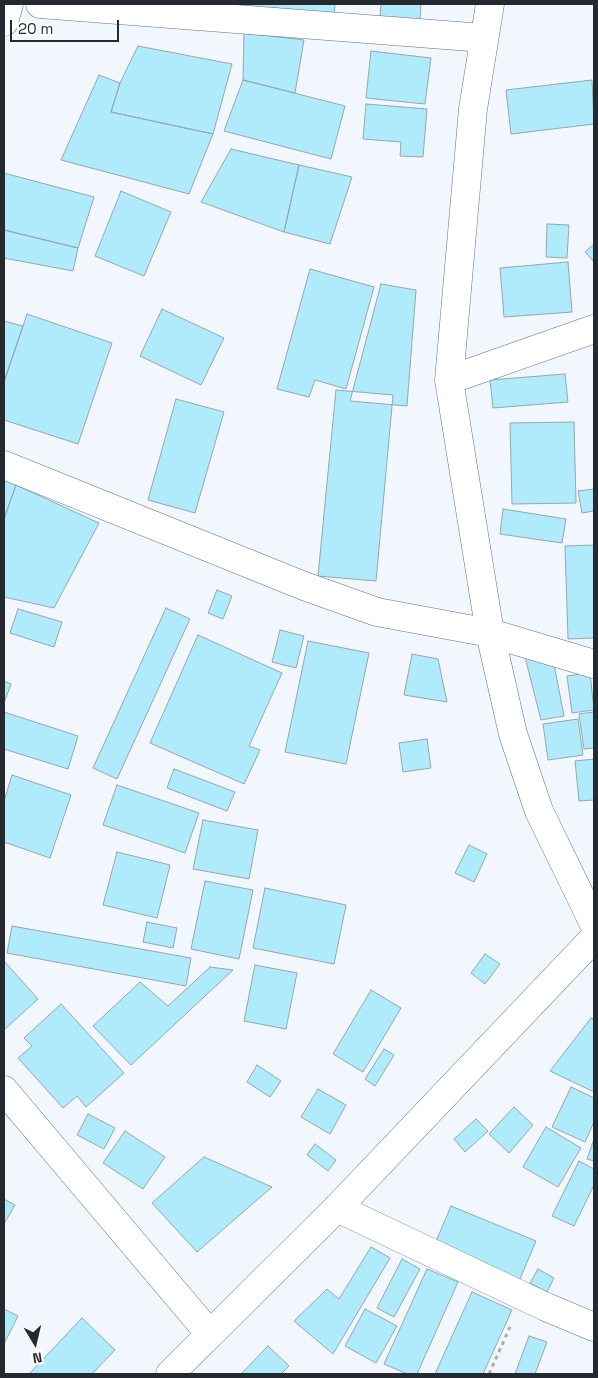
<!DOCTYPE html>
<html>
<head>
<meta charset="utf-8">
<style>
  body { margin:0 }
  #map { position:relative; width:598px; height:1378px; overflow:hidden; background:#f1f7fd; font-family:"Space Grotesk",sans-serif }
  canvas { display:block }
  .frame { position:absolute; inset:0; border:5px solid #242a2f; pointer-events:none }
  .north { position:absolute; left:10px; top:1318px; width:50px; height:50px; -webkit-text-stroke:4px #fff; paint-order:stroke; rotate:171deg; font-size:14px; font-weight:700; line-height:20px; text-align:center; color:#242a2f }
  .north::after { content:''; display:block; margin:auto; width:18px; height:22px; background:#242a2f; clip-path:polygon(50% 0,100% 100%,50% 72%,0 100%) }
  .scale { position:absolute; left:10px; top:20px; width:109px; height:22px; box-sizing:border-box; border:2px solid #242a2f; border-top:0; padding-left:6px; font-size:15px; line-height:18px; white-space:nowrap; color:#242a2f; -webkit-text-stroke:4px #fff; paint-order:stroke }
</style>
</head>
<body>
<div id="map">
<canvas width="598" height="1378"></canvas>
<div class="frame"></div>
<div class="north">N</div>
<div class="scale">20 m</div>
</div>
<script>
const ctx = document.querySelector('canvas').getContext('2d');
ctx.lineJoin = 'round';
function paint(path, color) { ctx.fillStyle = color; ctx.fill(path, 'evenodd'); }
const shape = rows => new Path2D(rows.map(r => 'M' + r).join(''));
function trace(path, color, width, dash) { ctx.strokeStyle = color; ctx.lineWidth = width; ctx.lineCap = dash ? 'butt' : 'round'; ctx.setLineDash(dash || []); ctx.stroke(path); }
const building = shape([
  [247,4,335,4,334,20,247,15,247,4],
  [381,4,421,4,420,20,380,17,381,4],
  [244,33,304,40,295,93,243,80,244,33],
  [138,46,232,64,213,134,111,112,120,83,138,46],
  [371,51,431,58,425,104,366,98,371,51],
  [99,75,120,83,111,112,213,134,189,194,61,160,99,75],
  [243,80,345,106,331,159,224,131,243,80],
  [592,80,594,124,511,134,506,90,592,80],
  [366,104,427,109,423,157,400,156,401,142,363,139,366,104],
  [231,149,299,165,284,232,201,202,231,149],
  [299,165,352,177,330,244,284,232,299,165],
  [4,173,94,197,78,248,4,230,4,173],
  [121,191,171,212,144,276,95,256,121,191],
  [547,224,569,225,567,258,546,257,547,224],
  [4,230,78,248,73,271,4,258,4,230],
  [594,244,594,262,585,252,594,244],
  [568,262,572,312,504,317,500,268,568,262],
  [310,269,374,287,346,389,315,380,309,397,277,389,310,269],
  [381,284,416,290,407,406,350,401,381,284],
  [162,309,224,338,201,385,140,356,162,309],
  [27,314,112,343,78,444,4,420,4,382,27,314],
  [4,321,23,326,4,382,4,321],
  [565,374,568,402,493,408,490,380,565,374],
  [336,390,393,395,376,581,318,576,336,390],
  [176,399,224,412,195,513,148,500,176,399],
  [574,422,576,503,512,504,510,423,574,422],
  [4,480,16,485,4,519,4,480],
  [16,485,99,523,54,608,4,597,4,519,16,485],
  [594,489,594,511,582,513,578,491,594,489],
  [503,509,566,519,562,543,500,534,503,509],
  [594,545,594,638,568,639,565,546,594,545],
  [217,590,232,596,223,619,208,613,217,590],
  [166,608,190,619,117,779,93,768,166,608],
  [18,609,62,622,54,647,10,633,18,609],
  [280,630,304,636,296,668,272,662,280,630],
  [198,635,282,673,249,746,260,750,244,784,150,743,198,635],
  [308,641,369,653,346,764,285,752,308,641],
  [412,654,438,659,447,702,404,695,412,654],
  [525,657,554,664,564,716,541,720,525,657],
  [590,673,594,710,572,713,567,676,590,673],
  [4,681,11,684,4,703,4,681],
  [4,712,78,736,68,769,4,749,4,712],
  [594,712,594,748,584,749,579,714,594,712],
  [578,719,583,755,548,760,543,724,578,719],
  [427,739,431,768,403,772,399,743,427,739],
  [594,759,594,800,579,801,575,761,594,759],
  [174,769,235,792,227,811,167,788,174,769],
  [12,775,71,795,50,858,4,842,4,801,12,775],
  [117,785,199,813,185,853,103,825,117,785],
  [203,820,258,830,249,879,193,869,203,820],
  [469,845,487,854,474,882,455,873,469,845],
  [117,852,170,865,157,918,103,905,117,852],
  [205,881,253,890,239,959,191,949,205,881],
  [265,888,346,905,334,964,253,948,265,888],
  [147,922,177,928,173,948,143,942,147,922],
  [12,926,191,958,186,986,7,953,12,926],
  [485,954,500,964,485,984,471,973,485,954],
  [4,961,38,999,4,1030,4,961],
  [255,965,297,973,286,1029,244,1021,255,965],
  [210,967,233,970,131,1065,93,1026,140,982,168,1006,210,967],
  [371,990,401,1008,363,1072,333,1054,371,990],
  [61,1004,124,1073,86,1107,77,1096,63,1108,18,1058,32,1046,24,1038,61,1004],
  [591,1018,594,1019,594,1092,550,1071,591,1018],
  [384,1049,394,1055,375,1086,365,1079,384,1049],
  [257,1065,281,1081,270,1097,247,1082,257,1065],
  [571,1087,594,1098,594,1122,585,1142,552,1127,571,1087],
  [318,1089,346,1105,330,1134,301,1117,318,1089],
  [514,1107,533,1125,509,1153,489,1134,514,1107],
  [88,1114,115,1128,104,1149,77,1135,88,1114],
  [476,1119,488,1131,465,1152,454,1139,476,1119],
  [546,1127,581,1148,558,1187,523,1167,546,1127],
  [125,1131,165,1157,143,1189,103,1163,125,1131],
  [594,1139,594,1161,587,1159,594,1139],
  [315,1144,336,1160,328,1171,307,1155,315,1144],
  [204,1157,272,1187,197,1252,152,1203,204,1157],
  [579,1161,594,1169,594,1185,574,1226,552,1216,579,1161],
  [4,1199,15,1205,4,1224,4,1199],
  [451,1206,536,1241,519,1281,434,1246,451,1206],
  [371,1247,390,1258,333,1354,294,1321,327,1289,339,1299,371,1247],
  [402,1259,420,1269,394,1317,377,1308,402,1259],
  [427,1269,458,1282,417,1374,407,1374,384,1364,427,1269],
  [538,1269,554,1278,547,1292,530,1283,538,1269],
  [472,1292,512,1310,483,1374,435,1374,472,1292],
  [4,1309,18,1316,4,1344,4,1309],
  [365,1309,397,1326,376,1363,345,1346,365,1309],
  [82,1318,115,1350,92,1374,29,1374,82,1318],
  [529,1336,547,1342,535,1374,515,1374,529,1336],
  [268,1346,289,1366,281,1374,241,1374,268,1346]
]);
paint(building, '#b0ebfc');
trace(building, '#93a7ac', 1);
const street = shape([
  [40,4,484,38],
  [490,4,473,109,449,380,490,633,513,734,539,811,594,924],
  [4,22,9,4],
  [449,380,594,329],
  [4,465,304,586,377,612,490,633,594,664],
  [4,1090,209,1333],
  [337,1208,546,1307,594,1327]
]);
const secondary = shape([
  [170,1374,337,1208,594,938]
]);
trace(street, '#63707c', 29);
trace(secondary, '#63707c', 29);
trace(shape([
  [489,1374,510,1327]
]), '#a8aeb4', 3, [4, 4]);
trace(street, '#fff', 28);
trace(secondary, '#fff', 28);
</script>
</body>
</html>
